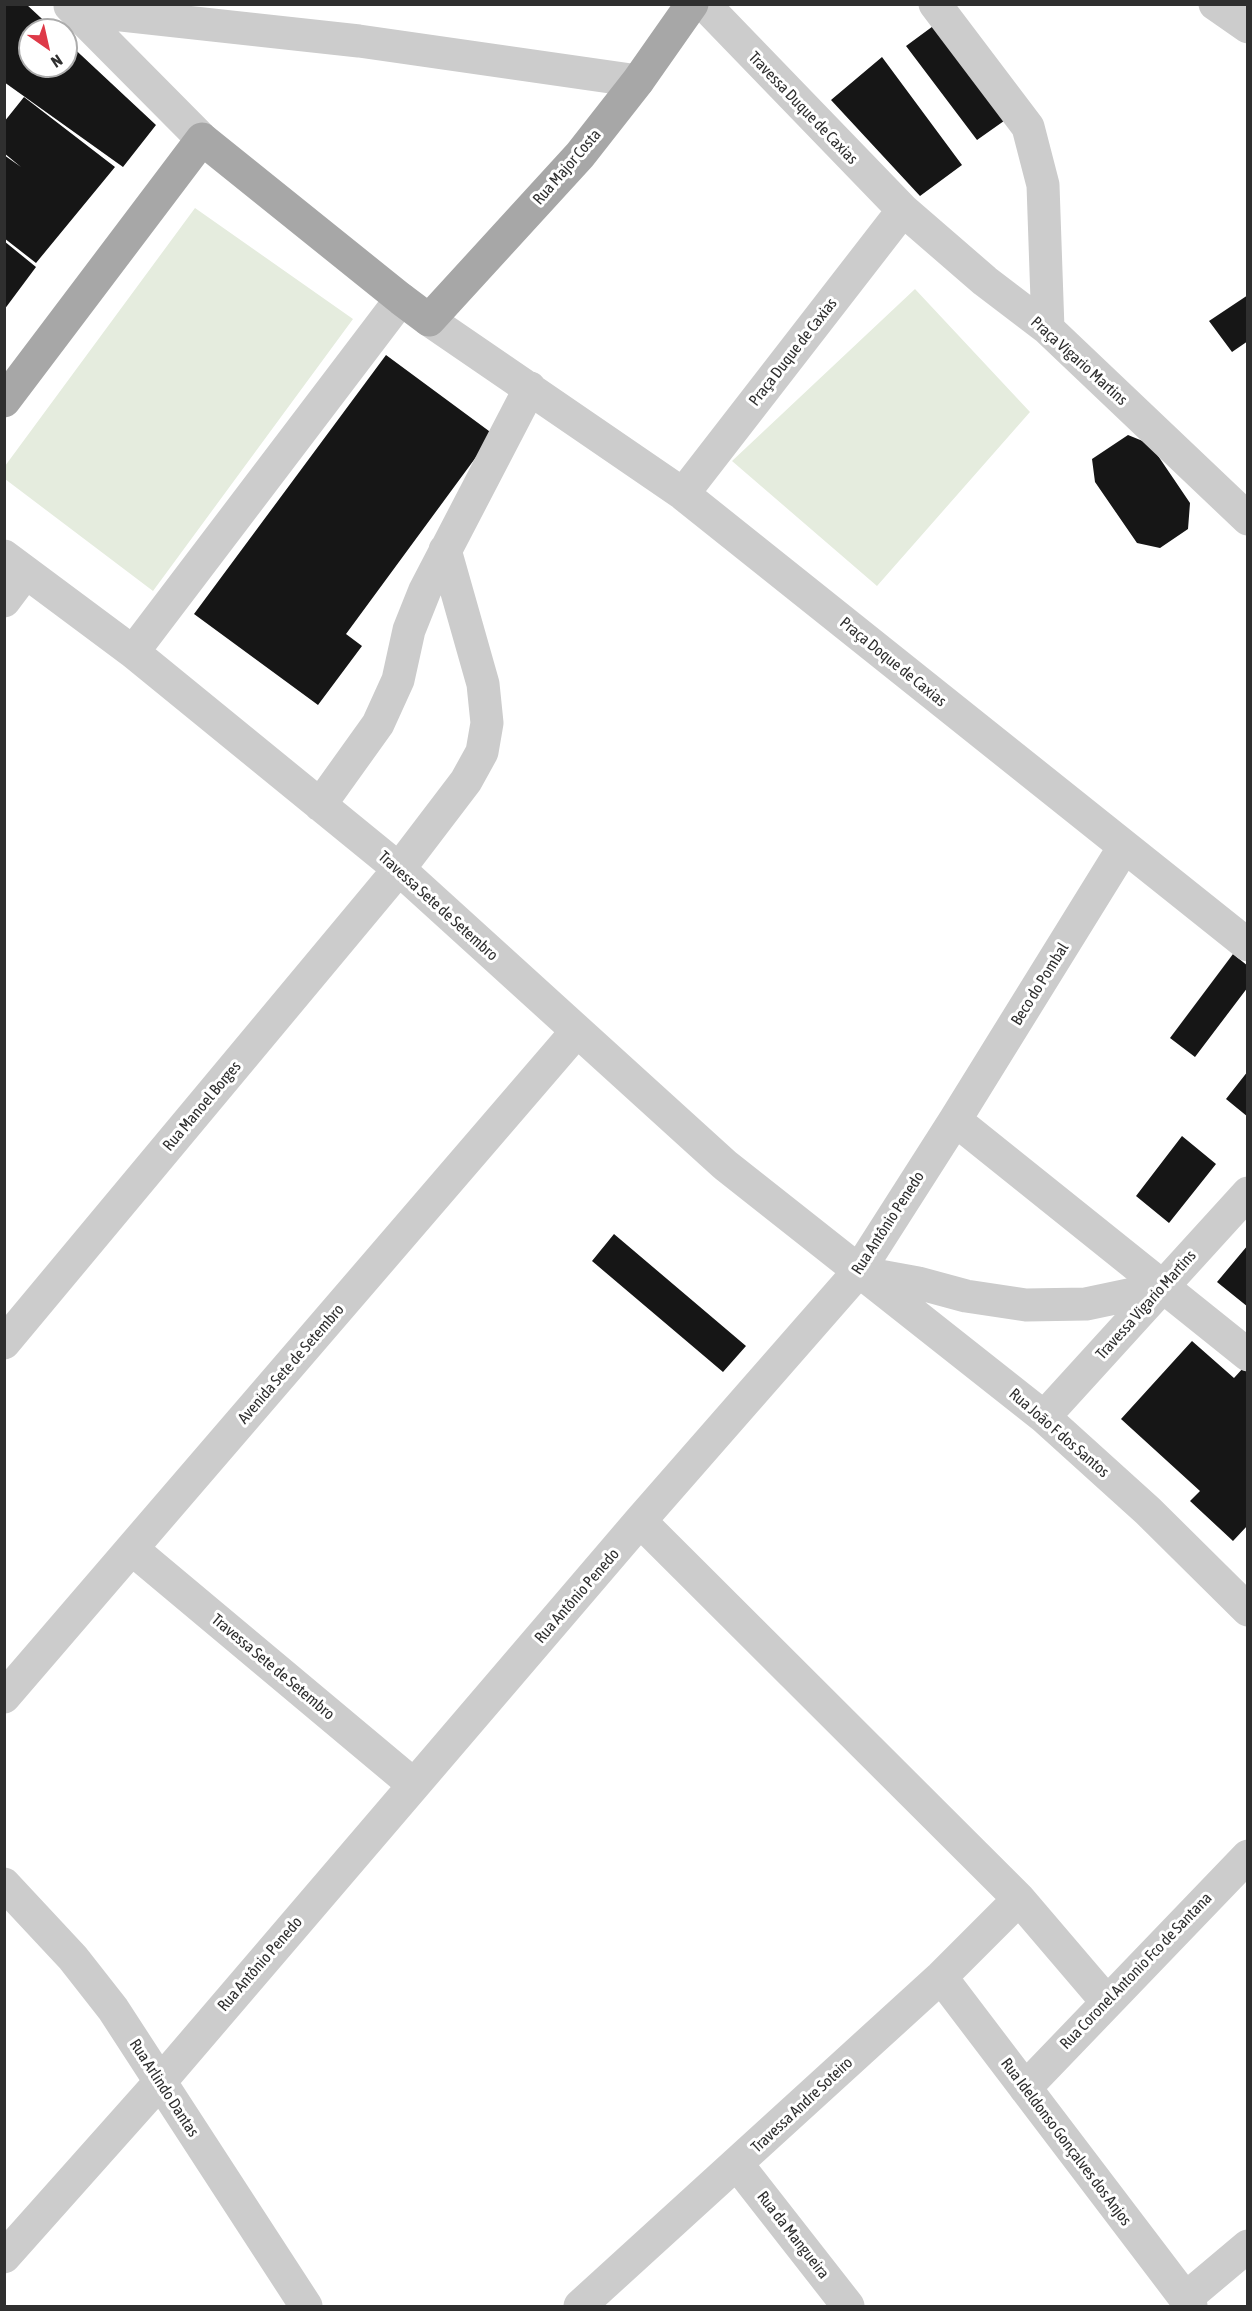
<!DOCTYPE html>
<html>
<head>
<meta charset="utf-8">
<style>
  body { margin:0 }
  #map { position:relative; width:1252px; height:2311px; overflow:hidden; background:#fff; font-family:"Asap Condensed",sans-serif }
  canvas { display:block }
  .frame { position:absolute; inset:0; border:6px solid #2f2f2f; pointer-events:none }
  .north { position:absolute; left:18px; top:18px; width:60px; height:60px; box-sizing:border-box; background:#fff; border:2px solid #acacac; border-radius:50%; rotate:146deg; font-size:16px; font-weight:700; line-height:24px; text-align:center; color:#2f2f2f }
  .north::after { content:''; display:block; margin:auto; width:21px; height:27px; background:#de3a48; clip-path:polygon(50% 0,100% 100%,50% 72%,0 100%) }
</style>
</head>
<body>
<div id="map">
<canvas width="1252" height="2311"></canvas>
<div class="frame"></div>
<div class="north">N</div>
</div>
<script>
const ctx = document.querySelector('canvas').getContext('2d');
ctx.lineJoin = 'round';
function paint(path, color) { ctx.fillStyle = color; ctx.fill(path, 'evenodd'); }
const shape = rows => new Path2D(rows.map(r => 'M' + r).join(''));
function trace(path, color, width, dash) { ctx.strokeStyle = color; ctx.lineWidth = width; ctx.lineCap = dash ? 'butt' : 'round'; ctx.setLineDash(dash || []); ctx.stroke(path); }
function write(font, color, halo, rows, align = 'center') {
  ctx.font = font + ' "Asap Condensed",sans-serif'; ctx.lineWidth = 6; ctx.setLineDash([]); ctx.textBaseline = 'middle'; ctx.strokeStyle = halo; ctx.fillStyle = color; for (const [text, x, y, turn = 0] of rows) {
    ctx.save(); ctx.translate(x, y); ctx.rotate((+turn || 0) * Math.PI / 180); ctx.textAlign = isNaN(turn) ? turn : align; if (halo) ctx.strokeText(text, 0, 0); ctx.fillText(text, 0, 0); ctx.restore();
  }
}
paint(shape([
  [195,208,353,319,153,591,5,479,5,466],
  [915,289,1030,412,877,586,732,461]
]), '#e5ecde');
paint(shape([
  [4,4,26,4,54,30,30,30,30,66,66,66,66,41,156,125,123,167,4,82],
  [940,21,1011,116,977,140,906,46],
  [882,57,962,165,920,196,831,100],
  [24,97,115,167,36,263,4,238,4,155,21,167,4,153,4,122],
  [4,241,36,267,4,310],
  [1248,295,1248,341,1232,352,1209,321],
  [386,355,493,434,346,634,362,646,318,705,194,614],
  [1128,435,1150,444,1190,503,1188,529,1160,548,1137,543,1095,482,1092,459],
  [1233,954,1248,966,1248,987,1195,1057,1170,1038],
  [1248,1071,1248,1117,1226,1099],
  [1182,1136,1216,1164,1169,1223,1136,1196],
  [614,1234,746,1346,723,1372,592,1261],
  [1248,1245,1248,1307,1217,1282],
  [1192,1341,1234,1378,1244,1367,1248,1370,1248,1525,1233,1541,1190,1501,1200,1491,1121,1419]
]), '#161616');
trace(shape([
  [704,4,903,210,985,281,1048,329,1248,519],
  [935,4,1028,127,1043,185,1048,329],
  [1215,4,1248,27],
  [70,6,202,139],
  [76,10,359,41,638,81],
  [429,320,683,494,1248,945],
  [683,494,903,210],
  [4,556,133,652,399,869,725,1165,1044,1417,1148,1511,1248,1610],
  [4,601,25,573],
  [133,652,401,299],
  [320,805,378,724,398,680,409,630,425,590,530,388],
  [955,1120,1248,1355],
  [863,1273,918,1283,966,1296,1026,1305,1086,1304,1162,1288],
  [4,1343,399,869,466,781,482,752,487,723,483,684,445,550],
  [1044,1417,1248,1193],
  [640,1521,1019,1899,1107,2002],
  [132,1549,414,1785],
  [4,1697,577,1031],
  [4,1884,73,1958,113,2009,306,2306],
  [941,1977,1191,2306],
  [1025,2088,1248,1856],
  [737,2164,848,2306],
  [4,2257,160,2082,640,1521,858,1272,955,1120,1124,847],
  [1185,2299,1248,2246],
  [580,2306,941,1977,1019,1899]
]), '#ccc', 33);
trace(shape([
  [4,401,202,139,401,299,429,320,580,155,638,81,692,4]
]), '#a7a7a7', 33);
write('16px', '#2f2f2f', '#fff', [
  ["Travessa Duque de Caxias",803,108,46],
  ["Rua Major Costa",567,167,-49],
  ["Praça Duque de Caxias",793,352,-52],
  ["Praça Vigario Martins",1079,361,42],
  ["Praça Doque de Caxias",893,662,39],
  ["Travessa Sete de Setembro",438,906,42],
  ["Beco do Pombal",1040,984,-58],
  ["Rua Manoel Borges",202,1106,-50],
  ["Rua Antônio Penedo",888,1223,-57],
  ["Travessa Vigario Martins",1146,1305,-48],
  ["Avenida Sete de Setembro",291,1364,-49],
  ["Rua João F dos Santos",1059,1433,41],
  ["Rua Antônio Penedo",577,1596,-49],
  ["Travessa Sete de Setembro",273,1667,40],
  ["Rua Antônio Penedo",260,1964,-49],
  ["Rua Coronel Antonio Fco de Santana",1136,1971,-46],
  ["Rua Arlindo Dantas",164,2088,57],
  ["Travessa Andre Soteiro",802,2105,-43],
  ["Rua Ideldonso Gonçalves dos Anjos",1066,2142,53],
  ["Rua da Mangueira",793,2235,52]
]);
</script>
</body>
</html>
